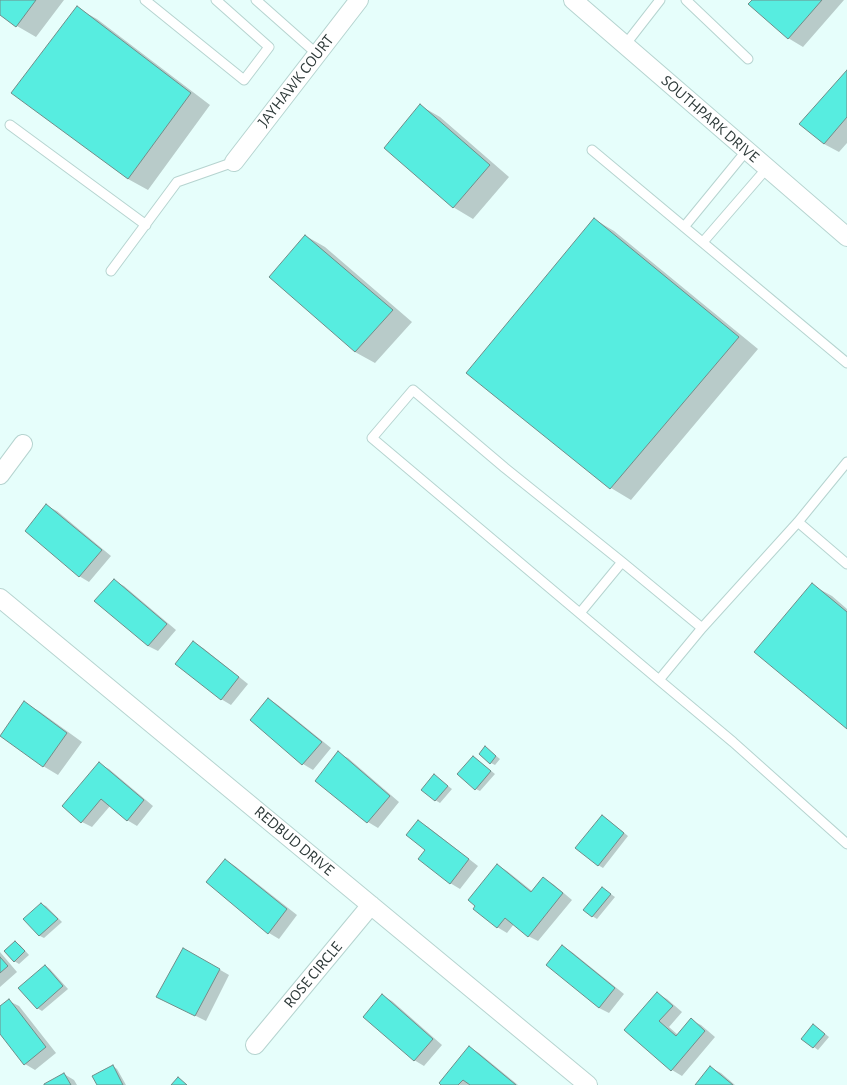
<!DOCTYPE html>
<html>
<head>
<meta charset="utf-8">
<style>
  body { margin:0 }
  canvas { display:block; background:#e6fefb }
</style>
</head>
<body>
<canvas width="847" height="1085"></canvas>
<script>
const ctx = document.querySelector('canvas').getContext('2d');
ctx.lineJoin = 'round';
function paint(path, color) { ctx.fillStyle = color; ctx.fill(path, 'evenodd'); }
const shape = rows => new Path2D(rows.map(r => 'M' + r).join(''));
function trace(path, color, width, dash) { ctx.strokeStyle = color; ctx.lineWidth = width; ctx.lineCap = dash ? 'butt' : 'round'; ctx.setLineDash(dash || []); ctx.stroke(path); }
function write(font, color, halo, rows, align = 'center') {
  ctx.font = font + ' "Alegreya Sans",sans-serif'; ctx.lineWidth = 3; ctx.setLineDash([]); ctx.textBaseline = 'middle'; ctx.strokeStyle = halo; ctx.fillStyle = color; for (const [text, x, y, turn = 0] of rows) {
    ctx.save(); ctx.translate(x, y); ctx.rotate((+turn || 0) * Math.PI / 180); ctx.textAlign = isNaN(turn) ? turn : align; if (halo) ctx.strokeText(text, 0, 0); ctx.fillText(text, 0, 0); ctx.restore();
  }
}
paint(shape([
  [0,0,64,0,36,37,17,26,0,14],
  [753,0,844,0,803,47,788,38],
  [77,8,97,19,210,105,148,190,128,179,13,92],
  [847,72,847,143,839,152,824,144],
  [421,106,440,117,509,177,473,219,453,207],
  [594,219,614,231,758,349,631,500,611,488,468,373],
  [306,236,325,247,412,322,375,363,355,352],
  [47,506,57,511,111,556,89,582,79,576],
  [114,581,124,586,176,630,158,651,148,646],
  [812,585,832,596,847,609,847,728],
  [193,642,203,648,248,684,231,705,221,699],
  [269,699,278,705,331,748,313,770,303,764,251,720],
  [24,703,39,711,82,742,58,775,43,766],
  [485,747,500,759,495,765,491,763],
  [338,753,348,758,399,802,378,828,368,822,316,781],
  [474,757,495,774,480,791,476,789],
  [99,764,109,769,153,806,137,826,127,820,110,806,92,827,82,822],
  [435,776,452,789,440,803,435,800],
  [607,819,628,836,603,868,598,865],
  [418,821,428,827,478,866,460,889,450,883,426,850],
  [225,860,235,866,297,915,279,939,269,933,207,882],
  [497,865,507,871,532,891,543,878,553,884,572,900,538,941,528,936,514,924,507,933,497,927],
  [602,888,615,897,597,919,592,916],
  [41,904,46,906,62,922,44,938,40,936,25,919],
  [15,942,20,945,29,955,19,964,14,961],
  [562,946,572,952,624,994,609,1013,599,1008,548,965],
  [184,949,229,975,206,1021,168,1002],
  [0,952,17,972,0,987],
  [46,966,50,969,68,989,42,1011,37,1008],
  [657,993,667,999,682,1012,669,1027,678,1035,691,1020,701,1025,715,1037,682,1076,672,1070,626,1030],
  [382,995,392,1001,442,1045,424,1066,414,1060],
  [9,1001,19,1006,56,1053,35,1070,25,1064,0,1033,0,1008],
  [818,1028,829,1037,818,1050,803,1039],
  [469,1047,479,1053,518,1085,443,1085],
  [113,1066,117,1069,126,1085,98,1085],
  [711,1068,721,1073,735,1085,696,1085],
  [64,1074,74,1080,77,1085,46,1085]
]), '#0003');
const building = shape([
  [0,0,36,0,16,27,0,15,0,0],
  [752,0,822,0,788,39,748,4,752,0],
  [77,6,191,93,128,179,11,93,77,6],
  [847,70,847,117,824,144,799,124,847,70],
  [420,104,490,165,453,208,384,148,420,104],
  [594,218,739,337,610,489,466,373,594,218],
  [305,235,393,310,355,352,269,277,305,235],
  [46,504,102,550,79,577,25,531,46,504],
  [114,579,167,624,148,646,94,601,114,579],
  [812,583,847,612,847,729,754,652,812,583],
  [193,641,239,677,221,700,175,664,193,641],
  [268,698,322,742,302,765,250,720,268,698],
  [24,701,67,733,43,767,0,736,24,701],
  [485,746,496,756,490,764,479,754,485,746],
  [338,751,390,796,367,823,315,781,338,751],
  [473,756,491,771,475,790,457,774,473,756],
  [99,762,144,800,127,821,101,799,81,823,62,806,99,762],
  [434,774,448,786,435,801,421,790,434,774],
  [602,815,624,833,598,866,575,848,602,815],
  [418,820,469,859,450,884,418,859,425,850,406,835,418,820],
  [225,859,287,909,268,934,206,882,225,859],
  [497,864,531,892,543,877,563,893,528,937,505,918,497,928,473,909,475,906,468,900,497,864],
  [602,887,611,894,592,917,583,910,602,887],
  [41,903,58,919,39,936,23,919,41,903],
  [15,941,25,951,14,962,4,951,15,941],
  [562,945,615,988,599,1008,546,965,562,945],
  [183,948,220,969,195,1016,156,997,183,948],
  [0,957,8,966,0,973,0,957],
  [45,965,63,986,37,1009,18,988,45,965],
  [657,992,673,1006,659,1021,676,1036,691,1018,705,1031,671,1071,624,1030,657,992],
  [382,994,433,1039,414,1061,363,1017,382,994],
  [9,999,46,1047,24,1065,0,1034,0,1006,9,999],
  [813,1024,825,1034,813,1048,801,1039,813,1024],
  [469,1046,516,1085,470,1085,463,1080,458,1085,441,1085,439,1083,469,1046],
  [113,1065,123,1085,97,1085,92,1076,113,1065],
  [710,1066,733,1085,695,1085,710,1066],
  [64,1073,71,1085,44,1085,44,1084,64,1073],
  [178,1077,187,1085,171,1085,178,1077]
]);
paint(building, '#57ede0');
trace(building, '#718d89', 1);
const lane = shape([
  [145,0,244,80,269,47,216,0],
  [256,0,317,54],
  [686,0,748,59],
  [625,45,660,0],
  [10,125,146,225],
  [592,150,847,363],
  [684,227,747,150],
  [703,242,767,168],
  [111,271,177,182,234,162],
  [847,462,798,522,702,628,659,680,733,742,847,844],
  [798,522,847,564],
  [580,613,622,562],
  [659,680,372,438,413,390,505,468,622,562,702,628]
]);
const street = shape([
  [573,0,847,237],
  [234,162,359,0],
  [0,475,23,444],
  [0,598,588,1085],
  [255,1045,371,905]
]);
trace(lane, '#b6d4d0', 11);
trace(street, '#b6d4d0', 20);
trace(lane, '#fff', 9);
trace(street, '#fff', 18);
write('16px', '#2f3b3a', '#fff', [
  ["JAYHAWK COURT",296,81,-52],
  ["SOUTHPARK DRIVE",710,119,41],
  ["REDBUD DRIVE",294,841,40],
  ["ROSE CIRCLE",313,975,-50]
]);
</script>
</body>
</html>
